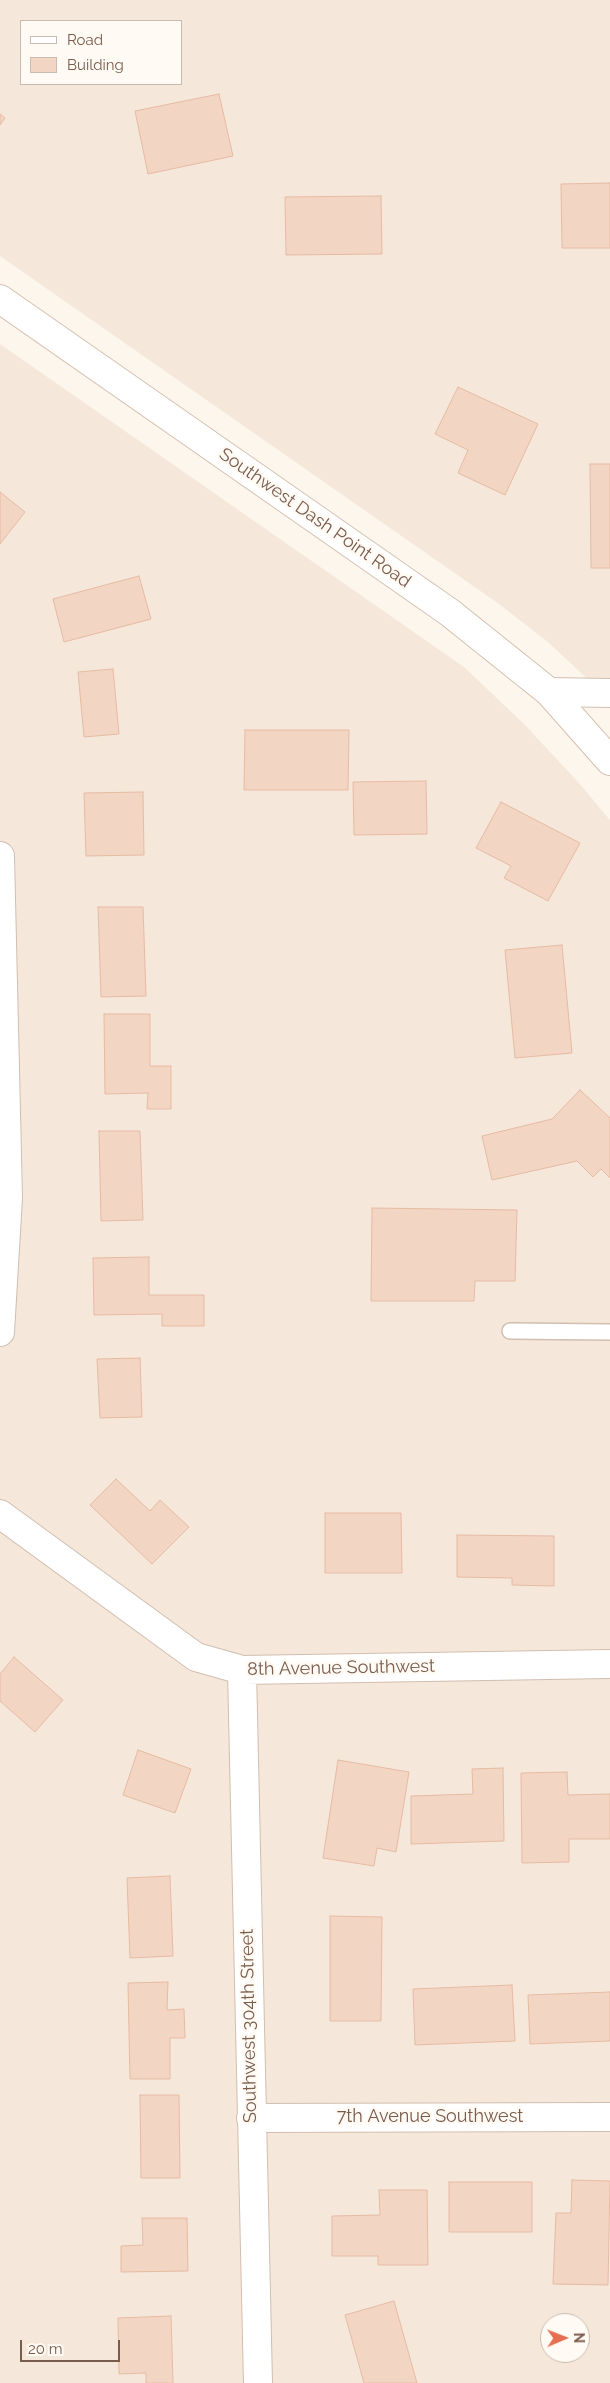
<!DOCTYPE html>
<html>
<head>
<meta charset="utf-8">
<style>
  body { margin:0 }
  #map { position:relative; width:610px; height:2383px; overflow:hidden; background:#fdf6ec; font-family:Raleway,sans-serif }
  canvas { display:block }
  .legend { position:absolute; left:20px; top:20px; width:162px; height:65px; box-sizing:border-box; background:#fffaf3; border:1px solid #cabbb1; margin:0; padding:6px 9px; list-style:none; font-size:15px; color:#7a5c4d }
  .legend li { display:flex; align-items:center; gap:10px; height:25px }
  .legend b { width:25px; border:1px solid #cabbb1 }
  .north { position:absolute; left:540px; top:2313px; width:50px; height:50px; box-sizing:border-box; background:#fffaf3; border:1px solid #cabbb1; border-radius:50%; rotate:89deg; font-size:14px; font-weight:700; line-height:20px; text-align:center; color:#7a5c4d }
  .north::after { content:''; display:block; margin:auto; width:18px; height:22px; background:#e76f51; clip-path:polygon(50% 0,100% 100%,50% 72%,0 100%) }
  .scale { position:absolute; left:20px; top:2340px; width:100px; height:22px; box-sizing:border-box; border:2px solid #7a5c4d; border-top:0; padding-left:6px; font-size:15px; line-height:18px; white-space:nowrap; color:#7a5c4d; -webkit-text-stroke:4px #fffaf3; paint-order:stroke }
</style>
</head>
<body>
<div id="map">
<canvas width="610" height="2383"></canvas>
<ul class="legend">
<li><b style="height:6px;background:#fff"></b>Road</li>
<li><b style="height:14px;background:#f3d5c3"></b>Building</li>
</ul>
<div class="north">N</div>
<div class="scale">20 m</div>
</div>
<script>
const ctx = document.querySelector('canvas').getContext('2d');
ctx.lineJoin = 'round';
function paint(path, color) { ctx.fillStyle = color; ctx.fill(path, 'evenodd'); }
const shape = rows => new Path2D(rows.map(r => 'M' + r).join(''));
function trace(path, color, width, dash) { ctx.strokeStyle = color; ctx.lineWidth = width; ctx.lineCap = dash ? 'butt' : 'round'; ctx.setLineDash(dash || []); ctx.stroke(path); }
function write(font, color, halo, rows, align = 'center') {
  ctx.font = font + ' Raleway,sans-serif'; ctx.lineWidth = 5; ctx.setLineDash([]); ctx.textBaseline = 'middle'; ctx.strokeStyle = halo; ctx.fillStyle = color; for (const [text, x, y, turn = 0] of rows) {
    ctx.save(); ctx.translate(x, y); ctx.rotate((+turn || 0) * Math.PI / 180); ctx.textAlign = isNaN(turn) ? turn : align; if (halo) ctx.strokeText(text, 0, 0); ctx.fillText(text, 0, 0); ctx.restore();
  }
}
paint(shape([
  [0,0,610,0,610,700,549,643,499,604,0,256],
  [21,21,181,21,181,84,21,84],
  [0,344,464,667,523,723,579,783,610,820,610,2383,0,2383],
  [550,2323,580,2323,580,2353,550,2353]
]), '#f5e8da');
const building = shape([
  [219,94,233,156,148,174,135,111,219,94],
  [0,114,5,118,0,125,0,114],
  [610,183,610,248,562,248,561,184,610,183],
  [381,196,382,254,286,255,285,197,381,196],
  [458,387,538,424,505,495,458,473,468,450,435,434,458,387],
  [590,464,610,464,610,568,591,568,590,464],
  [0,492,25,512,0,544,0,492],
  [139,576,151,619,64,642,53,599,139,576],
  [113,669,119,734,84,737,78,672,113,669],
  [245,730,349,730,348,790,244,790,245,730],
  [426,781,427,834,354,835,353,782,426,781],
  [143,792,144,855,86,856,84,793,143,792],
  [501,802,580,843,548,901,504,878,511,866,476,848,501,802],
  [98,907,143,907,146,996,101,997,98,907],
  [562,945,572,1053,515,1058,505,950,562,945],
  [104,1014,150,1014,150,1066,171,1066,171,1109,147,1109,148,1093,105,1094,104,1014],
  [580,1090,610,1118,610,1178,601,1169,593,1177,577,1161,492,1180,482,1136,552,1119,580,1090],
  [99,1131,140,1131,143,1220,101,1221,99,1131],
  [372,1208,517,1210,515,1281,475,1281,474,1301,371,1301,372,1208],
  [149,1257,149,1295,204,1295,204,1326,162,1326,162,1314,94,1315,93,1258,149,1257],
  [140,1358,142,1417,100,1418,97,1359,140,1358],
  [116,1479,150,1511,160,1500,189,1527,152,1564,90,1505,116,1479],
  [325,1513,401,1513,402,1573,325,1573,325,1513],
  [457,1535,554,1536,554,1586,512,1585,512,1578,457,1577,457,1535],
  [14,1657,63,1700,35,1732,0,1701,0,1674,14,1657],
  [138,1750,191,1769,175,1813,123,1795,138,1750],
  [338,1760,409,1772,396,1852,377,1848,374,1866,323,1858,338,1760],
  [503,1768,504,1841,411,1844,411,1796,473,1794,472,1769,503,1768],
  [567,1772,568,1795,610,1794,610,1839,569,1839,569,1862,522,1863,521,1773,567,1772],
  [170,1876,173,1956,130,1958,127,1878,170,1876],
  [330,1916,382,1917,381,2021,330,2021,330,1916],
  [168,1982,167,2010,184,2009,185,2038,170,2038,170,2079,130,2079,128,1983,168,1982],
  [512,1985,515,2041,415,2045,413,1989,512,1985],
  [610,1992,610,2041,530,2044,528,1995,610,1992],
  [140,2095,179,2095,180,2178,141,2178,140,2095],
  [572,2180,610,2181,608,2285,553,2284,556,2213,571,2213,572,2180],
  [449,2182,532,2182,532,2232,449,2232,449,2182],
  [379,2190,427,2190,428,2265,378,2265,378,2256,332,2256,332,2216,380,2215,379,2190],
  [142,2218,187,2218,188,2271,121,2272,121,2246,143,2245,142,2218],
  [394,2301,417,2383,364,2383,345,2315,394,2301],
  [171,2316,173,2383,146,2383,146,2373,119,2374,118,2318,171,2316]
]);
paint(building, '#f3d5c3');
trace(building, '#e6bba3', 1);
const lane = shape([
  [510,1331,610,1332]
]);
const street = shape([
  [549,692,610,693],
  [0,856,8,1198,0,1332],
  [0,1514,196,1657,242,1670,610,1664],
  [242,1670,258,2383],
  [251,2118,610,2117]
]);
const secondary = shape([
  [0,299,449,612,549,692,610,761]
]);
trace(lane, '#d1beb0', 18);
trace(street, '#d1beb0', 30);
trace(secondary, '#d6c0b0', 30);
trace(lane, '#fff', 15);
trace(street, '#fff', 28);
trace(secondary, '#fff', 28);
write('18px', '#7a5c4d', '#fffaf3', [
  ["Southwest Dash Point Road",315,518,35],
  ["8th Avenue Southwest",341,1668,-1],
  ["Southwest 304th Street",249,2026,-91],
  ["7th Avenue Southwest",430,2117]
]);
</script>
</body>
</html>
